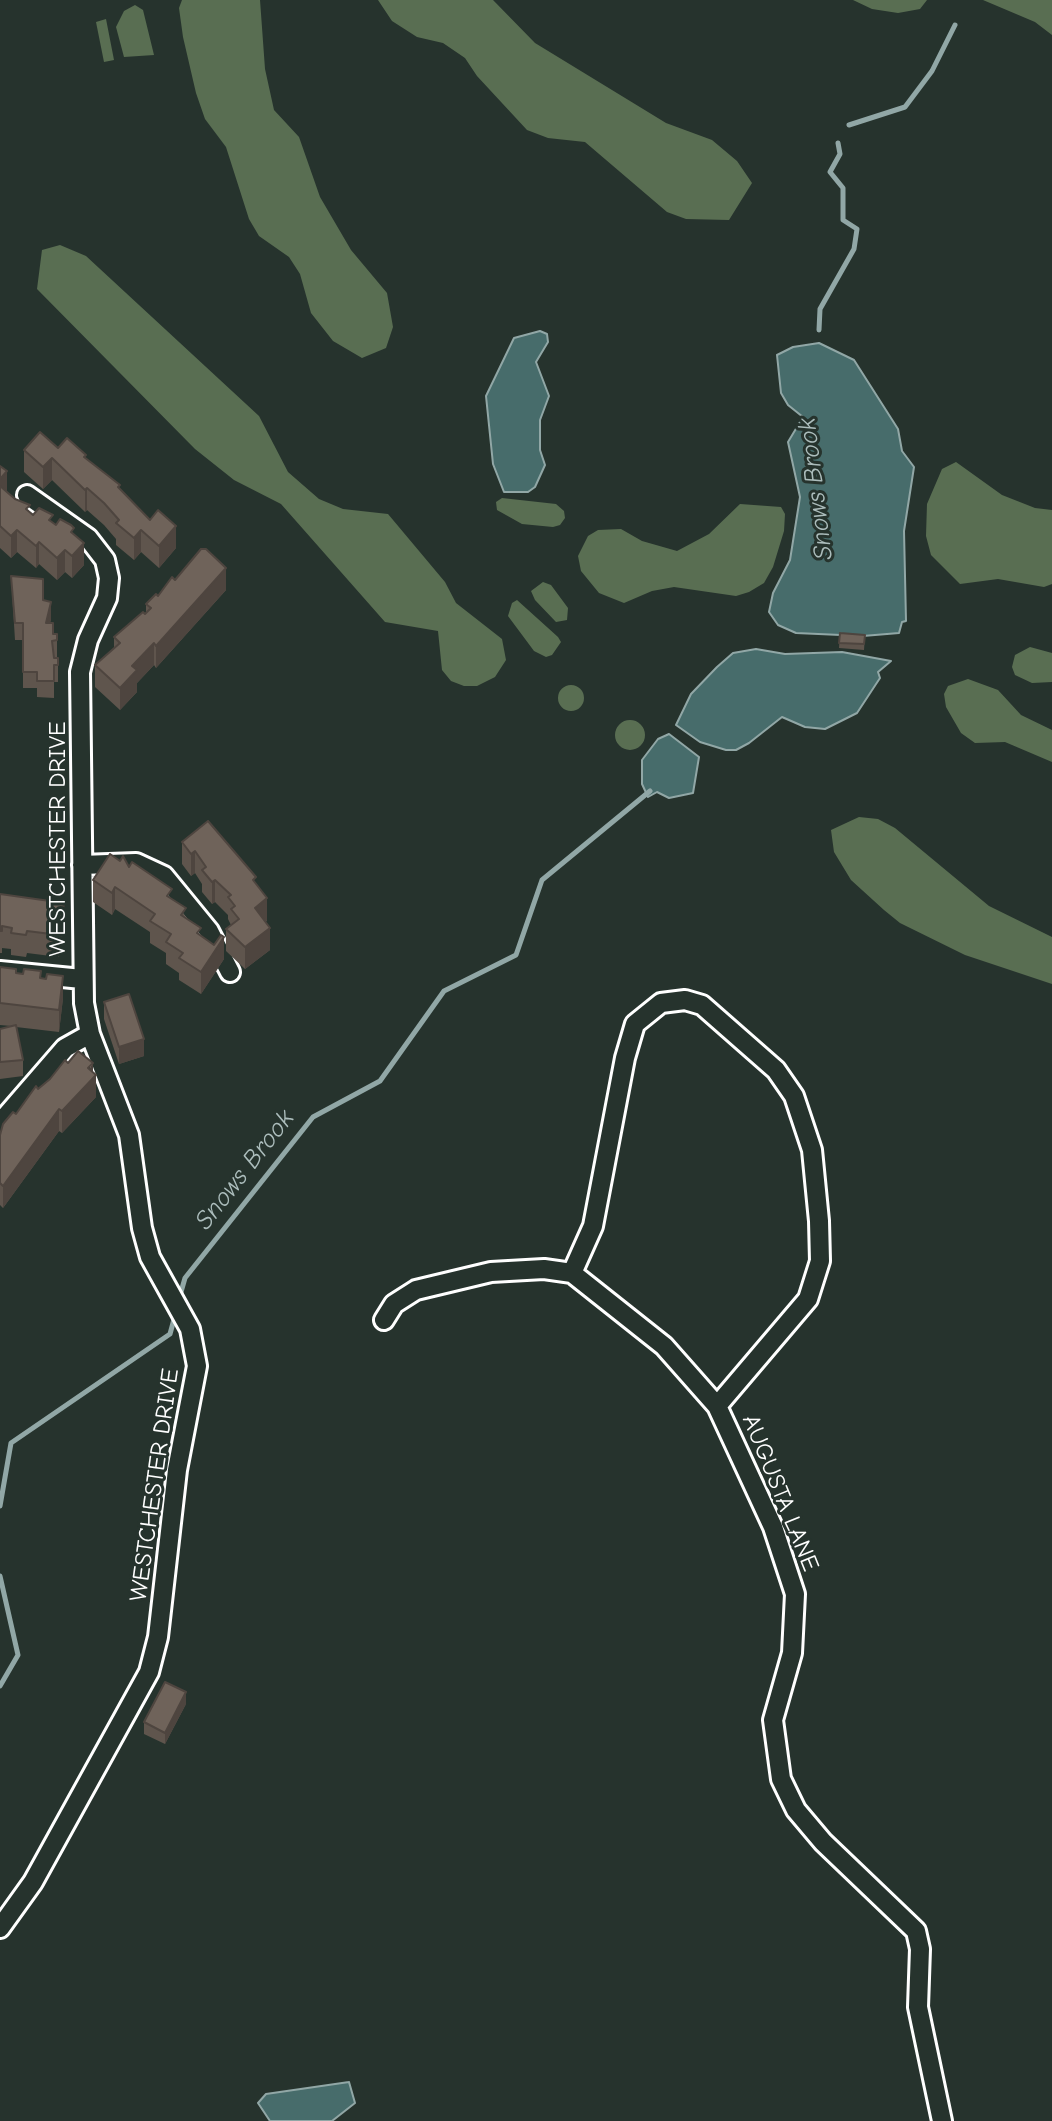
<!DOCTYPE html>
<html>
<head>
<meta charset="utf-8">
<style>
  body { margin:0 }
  canvas { display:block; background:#26332d }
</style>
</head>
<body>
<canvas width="1052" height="2121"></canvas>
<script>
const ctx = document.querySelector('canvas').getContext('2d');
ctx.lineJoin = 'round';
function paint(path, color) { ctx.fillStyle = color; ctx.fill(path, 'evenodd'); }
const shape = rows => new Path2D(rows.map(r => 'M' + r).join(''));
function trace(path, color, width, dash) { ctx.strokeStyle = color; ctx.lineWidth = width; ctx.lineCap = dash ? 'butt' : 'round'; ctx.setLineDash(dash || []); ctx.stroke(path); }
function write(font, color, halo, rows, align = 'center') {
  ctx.font = font + ' "Comic Neue",sans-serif'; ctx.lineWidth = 6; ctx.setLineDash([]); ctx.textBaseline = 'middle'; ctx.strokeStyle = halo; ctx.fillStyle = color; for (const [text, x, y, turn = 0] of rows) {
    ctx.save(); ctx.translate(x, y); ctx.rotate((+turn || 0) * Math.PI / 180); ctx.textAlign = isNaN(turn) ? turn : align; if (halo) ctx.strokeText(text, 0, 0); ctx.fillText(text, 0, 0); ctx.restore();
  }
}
paint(shape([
  [182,0,260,0,265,69,274,110,299,137,320,197,351,250,387,293,393,327,386,348,362,358,333,341,311,313,300,274,289,257,259,236,249,219,226,147,205,119,196,93,183,37,179,8],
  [378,0,493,0,535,43,666,123,712,140,737,161,752,183,729,220,686,219,667,212,585,142,548,138,527,130,477,76,465,58,443,43,417,37,392,21],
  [853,0,927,0,920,9,898,13,872,9],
  [983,0,1052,0,1052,35,1035,22],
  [135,5,143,10,154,55,124,57,116,27,124,11],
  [106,19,114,60,104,62,96,22],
  [60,245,86,256,259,416,288,472,319,499,343,509,388,514,445,582,456,603,502,639,506,660,495,677,477,686,464,686,451,681,442,670,438,631,385,622,281,504,234,480,195,449,37,289,42,250],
  [956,462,1002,495,1035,508,1052,510,1052,584,1044,587,998,579,960,584,931,555,926,536,927,504,942,469],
  [502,498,556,504,564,511,565,518,560,525,553,527,522,524,497,510,496,502],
  [740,504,781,507,785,514,784,531,773,567,764,583,749,592,736,596,674,587,652,591,624,603,599,593,581,571,578,556,588,536,598,530,621,529,642,541,677,551,709,534],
  [543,582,551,585,568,608,567,620,556,622,535,600,531,591],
  [517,600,558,637,561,642,552,655,546,657,534,651,508,616,512,603],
  [1030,647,1052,653,1052,682,1032,683,1015,675,1012,667,1015,655],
  [968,679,998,690,1021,715,1052,730,1052,762,1005,742,975,743,961,733,946,707,944,694,948,686],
  '558 698a13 13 0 1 1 26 0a13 13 0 1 1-26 0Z',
  '615 735a15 15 0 1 1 30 0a15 15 0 1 1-30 0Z',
  [859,817,878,819,895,828,989,906,1052,937,1052,984,965,955,900,923,884,910,851,880,834,852,831,830]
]), '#596e52');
const water = shape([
  [540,331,547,334,548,342,536,362,549,396,540,420,540,450,545,465,535,487,528,492,504,492,493,464,486,396,514,338,540,331],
  [819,343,854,360,898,429,902,451,914,467,904,531,906,621,902,622,899,633,863,636,796,633,778,625,769,612,773,593,790,560,800,497,788,442,803,417,788,405,781,393,777,355,793,347,819,343],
  [756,649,785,654,842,652,891,661,878,672,880,678,857,713,825,729,805,727,782,717,749,743,736,750,726,750,700,742,676,725,691,694,717,667,733,653,756,649],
  [669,734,699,757,693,793,669,798,657,792,648,797,642,784,642,760,658,739,669,734],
  [349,2082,355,2103,332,2121,270,2121,258,2103,266,2094,349,2082]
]);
paint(water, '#476c6b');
trace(water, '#91a7a6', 2);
trace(shape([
  [849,125,905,107,932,71,955,25],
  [819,330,820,309,854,249,857,229,843,220,843,188,830,172,840,154,838,143],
  [179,1299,185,1278,313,1117,380,1081,444,991,516,955,542,880,650,791],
  [0,1506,11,1443,170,1334,176,1312],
  [0,1576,18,1655,0,1686]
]), '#91a7a6', 5);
const street = shape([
  [82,865,136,863,164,876,209,931,230,972],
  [0,971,82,979],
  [0,1123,65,1048,90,1034],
  [572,1273,593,1226,625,1058,635,1024,661,1003,685,1000,702,1005,776,1070,794,1096,812,1150,819,1221,820,1261,808,1299,717,1406],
  [384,1320,394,1304,416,1290,491,1272,544,1269,572,1273,664,1346,717,1406,773,1527,795,1594,792,1653,773,1720,781,1779,796,1810,823,1842,916,1931,920,1949,918,2007,942,2121],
  [0,1928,33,1882,149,1672,158,1637,177,1470,197,1366,190,1329,150,1257,142,1228,129,1135,90,1034,84,1003,80,672,88,640,107,598,109,578,105,560,88,538,27,495]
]);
trace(street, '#fff', 24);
trace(street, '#26332d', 18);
paint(shape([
  [58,448,86,458,120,489,176,548,159,568,141,552,134,560,116,545,116,539,104,525,87,510,85,512,52,480,43,489,24,472,24,450],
  [0,466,7,493,33,515,53,523,74,535,84,565,72,578,65,572,57,580,39,564,36,568,17,552,11,558,0,548],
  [11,576,43,600,51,619,50,623,53,634,57,634,57,657,54,657,54,658,58,658,58,682,54,682,54,698,37,697,37,688,23,688,23,640,15,640],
  [175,580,226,590,156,668,154,665,137,683,137,692,120,710,95,687,95,665,114,648,114,637,146,613,146,604,158,596],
  [840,633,865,635,864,650,839,648],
  [182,842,256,884,267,920,266,922,270,950,245,969,226,951,226,929,231,925,228,919,228,915,215,902,212,904,202,892,202,884,195,873,191,876,182,864],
  [129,867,172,899,201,936,224,959,201,994,179,980,179,973,166,964,166,953,150,943,150,932,115,909,112,915,93,902,93,880],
  [0,894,64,925,59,957,27,953,26,957,11,955,11,949,2,948,2,953,0,953],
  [0,967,16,973,41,978,63,998,59,1032,16,1027,23,1060,23,1076,0,1079,0,1089,0,1029,11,1026,0,1025],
  [104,1002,144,1056,119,1064,104,1019],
  [68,1063,93,1072,96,1097,62,1133,59,1131,3,1208,0,1205,0,1135,16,1114,38,1089],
  [186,1704,165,1744,144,1734,144,1722]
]), '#5f554d');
paint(shape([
  [52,458,52,480,43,489,43,467],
  [7,471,7,493,0,501,0,479],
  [87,488,87,510,85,512,85,490],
  [176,526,176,548,159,568,159,546],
  [17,530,17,552,11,558,11,536],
  [141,530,141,552,134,560,134,538],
  [39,542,39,564,36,568,36,546],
  [84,543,84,565,72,578,72,556],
  [65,550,65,572,57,580,57,558],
  [226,568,226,590,156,668,156,646],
  [51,602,51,619,46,640,46,623],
  [154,643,154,665,137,683,137,692,120,710,120,688,132,666],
  [195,851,195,873,191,876,191,854],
  [215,880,215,902,212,904,212,882],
  [115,887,115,909,112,915,112,893],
  [267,898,267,920,255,930,255,908],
  [64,903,64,925,59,957,59,935],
  [270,928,270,950,245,969,245,947],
  [224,937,224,959,201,994,201,972],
  [63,976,63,998,59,1032,59,1010],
  [144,1039,144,1056,119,1064,119,1047],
  [93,1063,93,1078,96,1075,96,1097,62,1133,62,1111],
  [59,1109,59,1131,3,1208,3,1186],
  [186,1692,186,1704,165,1744,165,1733]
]), '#4e453f');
const building = shape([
  [40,432,58,448,67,438,86,455,84,457,120,485,118,487,150,520,158,510,176,526,159,546,141,530,134,538,116,523,119,520,104,503,87,488,85,490,52,458,43,467,24,450,40,432],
  [0,466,7,471,0,479,0,466],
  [0,486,15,499,30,505,26,509,33,515,39,508,53,515,49,520,56,525,60,519,71,525,74,528,71,532,84,543,72,556,65,550,57,558,39,542,36,546,17,530,11,536,0,526,0,486],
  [201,549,206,549,226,568,156,646,154,643,132,666,137,670,120,688,95,665,120,643,114,637,143,612,145,614,151,608,146,604,156,594,158,596,172,577,175,580,201,549],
  [11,576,43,579,43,600,51,602,46,623,53,623,53,634,57,634,57,640,52,641,54,658,58,658,58,665,54,665,54,681,37,681,37,672,23,672,23,623,15,623,11,576],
  [840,633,865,635,864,644,839,643,840,633],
  [208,821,256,877,253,880,267,898,255,908,270,928,245,947,226,929,239,919,231,909,235,906,228,897,231,895,215,880,212,882,202,870,206,867,195,851,191,854,182,842,208,821],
  [110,854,120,861,123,856,129,867,132,862,172,889,167,896,186,908,181,915,201,928,197,933,214,945,221,935,224,937,201,972,179,958,183,953,166,942,171,934,150,921,155,914,115,887,112,893,93,880,110,854],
  [0,894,64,903,59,935,27,931,26,935,11,933,12,928,2,926,2,931,0,931,0,894],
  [0,967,16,969,16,973,23,974,24,969,41,971,40,978,46,979,47,974,63,976,59,1010,0,1003,0,967],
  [129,994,144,1039,119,1047,104,1002,129,994],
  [16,1025,23,1060,0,1062,0,1029,16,1025],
  [78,1051,93,1063,88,1068,96,1075,62,1111,59,1109,3,1186,0,1183,0,1135,3,1124,13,1112,16,1114,36,1086,38,1089,50,1079,65,1060,68,1063,78,1051],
  [165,1682,186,1692,165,1733,144,1722,165,1682]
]);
paint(building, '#6f635a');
trace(building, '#4e453f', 2);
write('24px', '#fff', '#26332d', [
  ["WESTCHESTER DRIVE",58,839,-90],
  ["WESTCHESTER DRIVE",155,1485,-82],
  ["AUGUSTA LANE",780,1493,68]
]);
write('italic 26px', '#acbdbc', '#26332d', [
  ["Snows Brook",816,489,-97],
  ["Snows Brook",245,1170,-52]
]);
</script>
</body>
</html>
